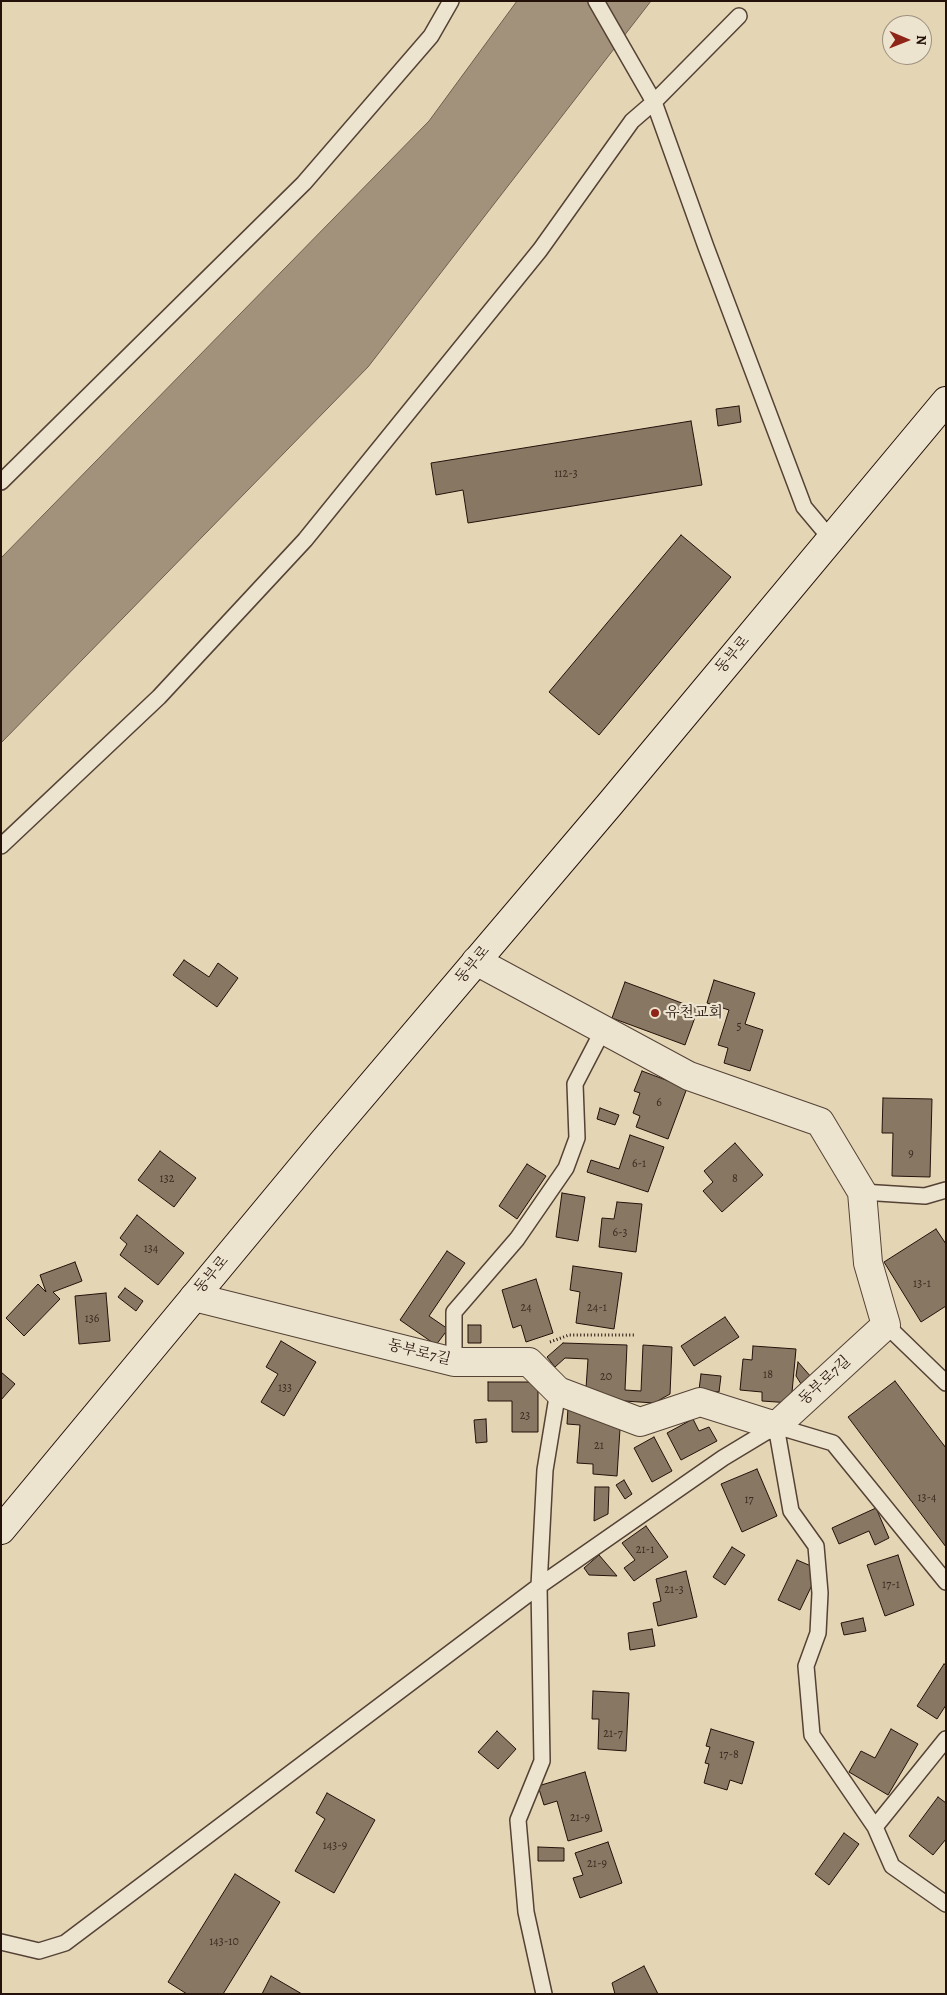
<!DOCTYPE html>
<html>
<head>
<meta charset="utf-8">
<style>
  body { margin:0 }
  #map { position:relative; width:947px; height:1995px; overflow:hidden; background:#e4d5b5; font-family:Alegreya,serif }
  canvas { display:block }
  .frame { position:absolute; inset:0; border:2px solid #24110a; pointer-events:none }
  .north { position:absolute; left:882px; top:15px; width:50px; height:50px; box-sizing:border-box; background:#ede4cf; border:1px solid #9d9080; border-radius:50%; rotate:91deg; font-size:14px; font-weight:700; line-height:20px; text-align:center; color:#24110a }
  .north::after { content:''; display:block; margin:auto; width:18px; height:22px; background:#8f2418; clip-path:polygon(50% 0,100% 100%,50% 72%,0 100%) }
</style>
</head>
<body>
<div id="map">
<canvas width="947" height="1995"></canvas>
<div class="frame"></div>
<div class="north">N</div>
</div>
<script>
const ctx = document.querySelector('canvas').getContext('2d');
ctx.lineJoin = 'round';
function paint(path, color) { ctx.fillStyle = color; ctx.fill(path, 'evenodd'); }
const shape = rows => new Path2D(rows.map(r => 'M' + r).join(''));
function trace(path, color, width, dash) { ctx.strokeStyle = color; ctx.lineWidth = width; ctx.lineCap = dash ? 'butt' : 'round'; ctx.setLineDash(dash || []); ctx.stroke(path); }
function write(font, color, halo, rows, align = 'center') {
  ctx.font = font + ' Alegreya,"Noto Serif KR",serif'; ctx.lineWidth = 4.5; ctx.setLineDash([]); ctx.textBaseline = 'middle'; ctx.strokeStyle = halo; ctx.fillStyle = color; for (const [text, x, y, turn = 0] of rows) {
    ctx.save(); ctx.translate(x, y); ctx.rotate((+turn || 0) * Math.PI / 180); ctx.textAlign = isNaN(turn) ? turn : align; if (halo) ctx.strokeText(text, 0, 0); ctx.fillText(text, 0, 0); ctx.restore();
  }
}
const water = shape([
  [517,1,651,1,368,367,1,743,1,558,429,121,517,1]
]);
paint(water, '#a3927b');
trace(water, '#705e4e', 1);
const building = shape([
  [739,406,741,422,718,426,716,409,739,406],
  [691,421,702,485,468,523,463,490,436,495,431,463,691,421],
  [681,535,731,577,599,735,549,692,681,535],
  [184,960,209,977,218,963,238,978,217,1007,173,975,184,960],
  [714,980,755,993,745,1024,763,1030,750,1071,724,1063,728,1048,718,1045,729,1010,707,1003,714,980],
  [625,982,698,1009,685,1045,612,1018,625,982],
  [642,1071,687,1088,668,1139,636,1127,640,1116,633,1113,640,1093,634,1091,642,1071],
  [883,1098,932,1099,930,1177,892,1176,893,1133,882,1133,883,1098],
  [600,1108,619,1115,615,1125,597,1119,600,1108],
  [630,1135,664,1147,648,1192,587,1172,591,1160,619,1169,630,1135],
  [735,1143,763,1175,722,1212,703,1191,713,1182,704,1171,735,1143],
  [160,1151,196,1178,174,1207,138,1180,160,1151],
  [527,1164,546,1176,517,1219,499,1206,527,1164],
  [562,1193,585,1197,578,1241,556,1237,562,1193],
  [617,1202,642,1204,636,1252,599,1247,602,1218,614,1219,617,1202],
  [137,1215,184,1253,158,1285,120,1255,127,1244,120,1238,137,1215],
  [936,1229,946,1244,946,1306,921,1322,884,1262,936,1229],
  [447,1251,465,1263,429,1316,448,1329,436,1345,400,1320,447,1251],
  [75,1262,82,1281,53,1292,60,1299,24,1336,6,1318,38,1284,46,1292,40,1275,75,1262],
  [573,1266,622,1273,614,1329,576,1323,580,1292,570,1290,573,1266],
  [536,1279,553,1333,526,1342,521,1325,513,1328,502,1290,536,1279],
  [125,1288,143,1301,136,1311,118,1297,125,1288],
  [106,1293,110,1341,79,1344,75,1296,106,1293],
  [725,1317,739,1337,694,1366,681,1346,725,1317],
  [468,1325,481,1325,481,1343,468,1343,468,1325],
  [281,1341,316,1362,284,1416,261,1402,278,1374,266,1367,281,1341],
  [563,1343,627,1345,625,1390,641,1391,643,1345,672,1347,670,1394,654,1403,610,1400,586,1388,588,1359,565,1358,555,1367,547,1357,563,1343],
  [753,1346,796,1349,791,1403,762,1401,762,1392,740,1390,743,1359,752,1360,753,1346],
  [798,1362,812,1378,803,1387,796,1376,798,1362],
  [1,1372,15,1384,1,1400,1,1372],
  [701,1374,721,1376,719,1392,699,1390,701,1374],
  [895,1381,946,1448,946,1547,848,1417,895,1381],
  [488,1382,538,1382,538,1432,512,1432,512,1401,488,1401,488,1382],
  [568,1408,620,1429,617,1476,593,1474,593,1464,577,1463,580,1425,567,1424,568,1408],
  [486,1419,487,1442,476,1443,474,1420,486,1419],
  [693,1419,699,1431,709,1427,717,1441,681,1460,667,1433,693,1419],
  [654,1437,672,1471,652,1482,634,1448,654,1437],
  [757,1469,777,1516,742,1532,721,1484,757,1469],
  [624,1480,632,1494,625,1499,616,1485,624,1480],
  [595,1487,609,1487,608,1514,594,1521,595,1487],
  [876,1508,889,1538,875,1545,869,1531,839,1544,832,1528,876,1508],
  [646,1526,668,1557,634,1581,624,1568,635,1560,622,1543,646,1526],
  [732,1547,745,1555,725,1585,713,1577,732,1547],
  [599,1555,617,1576,589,1575,584,1568,599,1555],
  [898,1555,914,1605,885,1616,867,1565,898,1555],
  [797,1560,811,1566,813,1583,800,1610,778,1600,797,1560],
  [686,1571,697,1617,658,1626,653,1603,661,1601,656,1579,686,1571],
  [863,1618,866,1631,844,1635,841,1623,863,1618],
  [652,1629,655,1646,630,1650,628,1633,652,1629],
  [944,1664,946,1665,946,1705,937,1719,917,1706,944,1664],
  [593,1691,629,1693,626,1751,598,1749,599,1719,592,1719,593,1691],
  [711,1729,754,1742,742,1784,730,1780,727,1790,704,1783,709,1764,705,1763,710,1747,706,1746,711,1729],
  [891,1729,918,1744,888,1795,849,1772,861,1751,875,1758,891,1729],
  [497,1731,516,1749,498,1769,478,1752,497,1731],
  [585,1772,602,1831,568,1841,557,1801,544,1805,538,1786,585,1772],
  [327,1793,375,1820,334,1893,295,1871,325,1819,316,1813,327,1793],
  [938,1797,946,1803,946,1839,933,1855,909,1836,938,1797],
  [844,1833,859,1844,829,1885,815,1874,844,1833],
  [608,1842,622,1883,580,1898,573,1878,583,1875,575,1853,608,1842],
  [538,1847,564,1848,564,1861,538,1861,538,1847],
  [235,1874,280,1902,223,1994,187,1994,168,1982,235,1874],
  [644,1966,658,1994,615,1994,612,1983,644,1966],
  [271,1976,302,1994,262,1994,271,1976]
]);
paint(building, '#887763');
trace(building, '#24110a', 1);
const lane = shape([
  [596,1,654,102,706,247,804,507,830,538],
  [1,482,304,183,431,36,451,1],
  [1,846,159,697,305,540,540,250,632,121,654,102,739,16],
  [862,1192,925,1196,946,1190],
  [886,1325,946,1383],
  [454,1362,454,1312,517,1239,566,1168,577,1138,575,1084,603,1030],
  [776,1426,791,1511,816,1546,820,1593,818,1633,806,1666,812,1735,875,1827,892,1866,946,1904],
  [875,1827,946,1739],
  [1,1942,39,1951,65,1943,539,1586,723,1458,776,1426,833,1443,946,1582],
  [544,1994,526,1912,518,1820,542,1761,539,1586,545,1470,558,1391]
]);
const street = shape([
  [194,1297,454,1362,529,1362,558,1391,640,1422,700,1402,776,1426,886,1325,868,1263,862,1192,820,1122,689,1076,476,961]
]);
const secondary = shape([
  [1,1530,322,1143,610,804,946,401]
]);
trace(lane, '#544235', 18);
trace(street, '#544235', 30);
trace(secondary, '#24110a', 30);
trace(shape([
  [550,1342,569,1335,636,1335]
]), '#24110a', 3, [1, 2.5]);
trace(lane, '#ede4cf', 15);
trace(street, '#ede4cf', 28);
trace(secondary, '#ede4cf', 28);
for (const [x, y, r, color] of [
  [655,1013,5,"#8f2418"]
]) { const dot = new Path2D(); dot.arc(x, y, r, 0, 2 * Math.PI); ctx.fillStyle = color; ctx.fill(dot); trace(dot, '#ede4cf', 2); }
write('12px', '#3d2a20', null, [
  ["112-3",566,474],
  ["5",739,1027],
  ["6",659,1103],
  ["9",911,1154],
  ["6-1",639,1164],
  ["132",167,1179],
  ["8",735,1179],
  ["6-3",620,1233],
  ["134",151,1249],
  ["13-1",922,1284],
  ["24",526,1308],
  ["24-1",597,1308],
  ["136",92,1319],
  ["18",768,1375],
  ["20",606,1377],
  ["133",285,1388],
  ["23",525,1416],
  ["21",599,1446],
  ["13-4",927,1498],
  ["17",749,1500],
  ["21-1",645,1550],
  ["17-1",891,1585],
  ["21-3",674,1590],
  ["21-7",613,1734],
  ["17-8",729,1755],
  ["21-9",580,1818],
  ["143-9",335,1846],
  ["21-9",597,1864],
  ["143-10",224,1942]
]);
write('15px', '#24110a', '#ede4cf', [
  ["동부로",733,655,-50],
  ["동부로",473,965,-50],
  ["동부로",212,1275,-50],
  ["동부로7길",419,1353,14],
  ["동부로7길",825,1381,-43]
]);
write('15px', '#24110a', '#ede4cf', [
  ["유천교회",665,1013]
], 'left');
</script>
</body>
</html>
